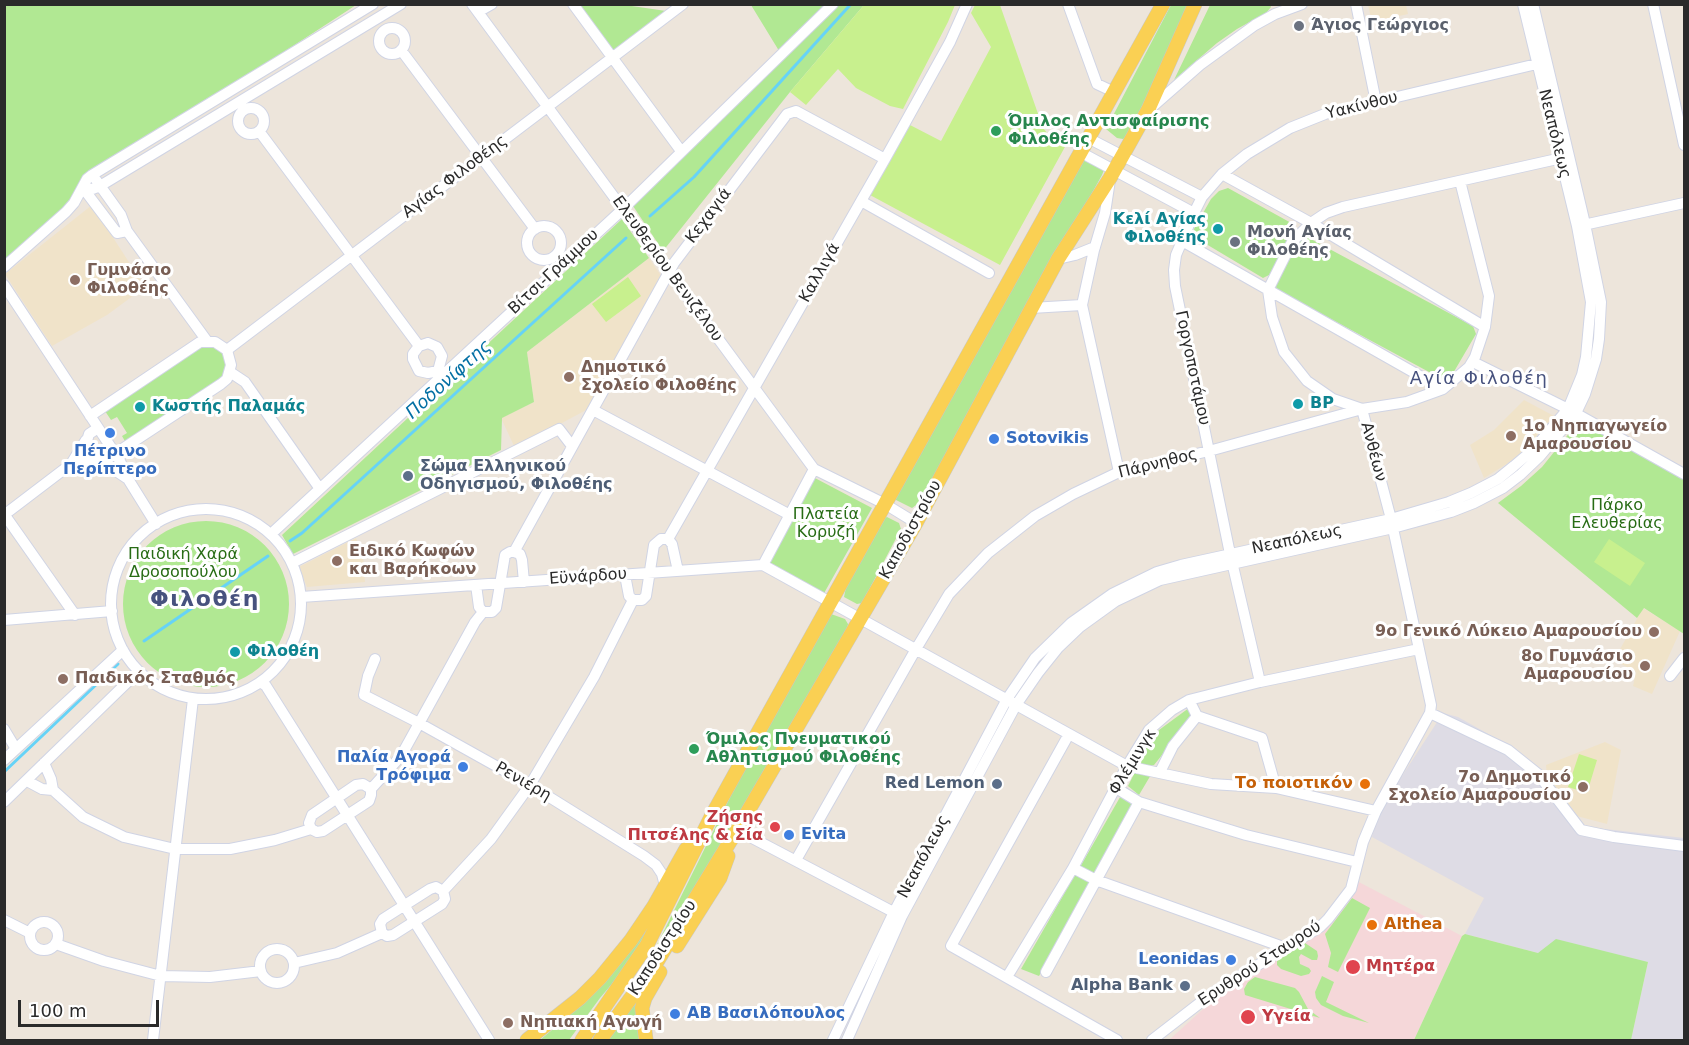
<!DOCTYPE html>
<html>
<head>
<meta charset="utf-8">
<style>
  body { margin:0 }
  #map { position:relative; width:1689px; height:1045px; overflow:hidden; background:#ede5db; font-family:"DejaVu Sans",sans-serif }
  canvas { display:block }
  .frame { position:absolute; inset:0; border:6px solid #2a2a2a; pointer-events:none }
  .scale { position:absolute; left:18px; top:1000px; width:141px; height:27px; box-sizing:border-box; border:3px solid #2a2a2a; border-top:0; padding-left:8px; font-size:18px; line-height:21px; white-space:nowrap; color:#2a2a2a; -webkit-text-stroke:4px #fff; paint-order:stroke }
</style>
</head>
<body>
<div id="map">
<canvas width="1689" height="1045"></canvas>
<div class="frame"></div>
<div class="scale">100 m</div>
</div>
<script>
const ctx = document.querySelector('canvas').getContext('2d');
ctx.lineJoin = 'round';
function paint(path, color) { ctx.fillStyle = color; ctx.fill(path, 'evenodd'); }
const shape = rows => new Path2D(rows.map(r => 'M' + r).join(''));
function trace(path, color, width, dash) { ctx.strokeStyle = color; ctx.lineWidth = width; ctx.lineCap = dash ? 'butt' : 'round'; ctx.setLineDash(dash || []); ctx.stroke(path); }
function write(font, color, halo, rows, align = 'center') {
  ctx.font = font + ' "DejaVu Sans",sans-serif'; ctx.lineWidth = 6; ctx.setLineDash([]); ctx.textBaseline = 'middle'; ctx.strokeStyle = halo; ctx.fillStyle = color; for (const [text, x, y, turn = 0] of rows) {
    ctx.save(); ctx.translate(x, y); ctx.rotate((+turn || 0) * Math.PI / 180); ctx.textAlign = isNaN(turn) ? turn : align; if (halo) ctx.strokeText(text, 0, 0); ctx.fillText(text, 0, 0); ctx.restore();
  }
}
paint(shape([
  [1443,713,1458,717,1492,736,1519,754,1579,826,1684,838,1684,1040,1631,1040,1648,962,1538,953,1465,934,1484,898,1372,837,1378,813]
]), '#dedce5');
paint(shape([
  [1368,5,1406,5,1408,14,1372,22],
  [92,205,145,287,107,315,52,346,5,274],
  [649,258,662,277,590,408,515,448,501,418,534,402,527,352],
  [1524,400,1554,416,1518,457,1484,478,1470,445,1494,430],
  [356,538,363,556,365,582,307,587,299,567],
  [1643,608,1680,631,1652,694,1633,686,1636,672,1614,660],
  [1605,742,1621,750,1607,824,1573,815,1558,797,1547,776,1546,765]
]), '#f0e3c9');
paint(shape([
  [1355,880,1462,936,1414,1040,1169,1040,1221,993,1316,935]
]), '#f5d7d9');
paint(shape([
  [5,5,356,5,267,63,90,173,61,211,5,259],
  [579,5,625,5,666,11,613,51],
  [751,5,864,5,790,92,663,251,633,206,784,59],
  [1171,5,1192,5,1127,137,1123,139,1117,138,1106,129],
  [1210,5,1270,5,1271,7,1266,13,1237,29,1217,43,1174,80],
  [1083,159,1104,170,1102,175,967,419,919,503,912,508,894,499],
  [1228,188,1293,224,1295,229,1269,275,1263,278,1196,238,1194,229,1211,199,1219,191],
  [622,219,649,258,527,352,534,402,502,418,501,450,293,554,282,535],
  [1309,238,1473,326,1476,334,1452,375,1442,379,1277,290,1275,284,1301,240],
  [213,345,223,352,227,362,222,377,126,443,122,436,127,433,117,417,111,420,105,411,200,346],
  [1579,421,1684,474,1684,634,1644,608,1637,618,1498,503,1521,486,1542,467],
  [813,477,872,508,823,595,770,563],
  [887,517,899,523,901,529,862,603,857,604,844,597,846,587,885,518],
  '123 604a83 83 0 1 1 166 0a83 83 0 1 1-166 0Z',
  [831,614,845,619,848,624,847,630,764,776,654,956,652,955,751,755],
  [1193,705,1198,710,1154,765,1150,766,1139,763,1137,761,1140,753,1159,730],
  [1136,770,1152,773,1139,795,1128,786],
  [1123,792,1135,800,1094,875,1080,867],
  [1076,873,1092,882,1039,976,1021,969],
  [1352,898,1370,908,1338,972,1328,967,1331,953,1325,934],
  [658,911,627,966,600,998,569,1040,540,1040,583,1004,633,947],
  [1465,934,1538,953,1556,939,1648,962,1631,1040,1414,1040,1462,936],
  [1305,943,1317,951,1318,956,1317,960,1312,960,1301,954,1299,957,1300,964,1309,968,1311,971,1309,974,1301,976,1281,969,1277,965,1277,961],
  [1322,976,1334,982,1326,1002,1369,1023,1343,1016,1321,1005,1316,998,1315,992],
  [1255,977,1295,988,1299,992,1308,1009,1320,1018,1245,995,1244,989,1248,982],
  [635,1001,641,1040,604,1040]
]), '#b1e893');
paint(shape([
  [864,5,955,5,948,22,903,109,890,106,856,88,838,69,806,105,790,92],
  [975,5,1000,5,1043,128,1049,135,1066,145,1000,265,870,195,910,125,941,141,991,47,971,13],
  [628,277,641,296,606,322,592,304],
  [1609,539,1645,563,1630,586,1594,562],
  [1579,754,1597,760,1587,793,1568,787]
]), '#c8f08e');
trace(shape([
  [650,216,694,177,851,4],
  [290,541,302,533,626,238],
  [144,641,268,556],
  [4,772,118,664]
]), '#66d3f7', 3);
const minor = shape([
  [472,4,814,469,885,504,916,523],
  [573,4,681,151],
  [1068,4,1097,84,1114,92],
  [1356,4,1376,102],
  [1653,4,1684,145],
  [478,12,492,4],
  '379 41a13 13 0 1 1 26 0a13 13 0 1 1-26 0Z',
  [401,50,535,229],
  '238 121a13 13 0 1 1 26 0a13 13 0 1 1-26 0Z',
  [1151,108,1200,65,1255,25,1275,14,1302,4],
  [259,131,419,346],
  [1088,138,1202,197],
  [1080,152,1194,213],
  [1222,174,1311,223,1485,327],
  [96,180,121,215,127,231,207,341],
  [1110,180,1105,213,1094,250,1082,305,1119,472],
  [83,188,93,189,100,186,401,4],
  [83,188,117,233,127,231],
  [861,201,989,273],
  [1579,226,1684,203],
  '527 243a17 17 0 1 1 34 0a17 17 0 1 1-34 0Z',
  [1182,241,1443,389],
  [1058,259,1075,255,1095,247],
  [4,267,66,212,74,203,87,179,92,175,373,4],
  [4,285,120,461,128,479,156,524],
  [1031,308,1082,305],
  [428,343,437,347,442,356,438,371,428,373,419,371,413,359,413,354,419,346,428,343],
  [227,350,683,4],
  [1473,362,1568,409,1684,474],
  [230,372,245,382,320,489],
  [593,410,790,515],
  [90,416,200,342,215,342,227,350,231,365,227,379,221,384,104,461,95,459,86,444,89,434,98,428],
  [86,440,71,464,98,460],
  [101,461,128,479],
  '111 604a95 95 0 1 1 190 0a95 95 0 1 1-190 0Z',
  [4,514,75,615],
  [4,515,71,464],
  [271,534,623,209,833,4],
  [668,539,885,159,950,42,967,4],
  [668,539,672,544,678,571],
  [514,552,520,554,522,560,524,582],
  [292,563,559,429,572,446],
  [763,565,814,469],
  [625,575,629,596,633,600],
  [476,585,479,607,483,612],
  [301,597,763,565,1127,766,1211,784,1276,788],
  [633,600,642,600,646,596,654,545,661,539,668,539],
  [483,612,492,612,496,608,505,555,510,552,514,552,674,263,787,114,796,111,885,159],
  [4,620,112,611],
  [375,659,368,676,364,695,419,723,530,785,644,856,656,865,662,874,665,886],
  [1670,676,1684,658],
  [261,682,266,686,489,1040],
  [1260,682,1229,549,1175,286,1174,270,1176,255,1194,213,1202,197,1222,174,1247,154,1290,128,1325,114,1541,63],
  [1430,713,1508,750,1538,774,1581,830,1614,837,1684,846],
  [1197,716,1262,738,1276,788,1376,811],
  [4,729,16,749],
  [1069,734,951,946,1117,1040],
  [4,760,123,650],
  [44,763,51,779,53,790],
  [1160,772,1173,746,1197,716,1189,700],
  [27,781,42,789,53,790,83,817,124,837,175,849,230,849,275,840,311,829,317,832,323,831,369,801,371,795,371,789,401,756,475,622,483,612],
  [1116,788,1139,802,1246,835,1357,862],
  [4,802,139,671],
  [311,829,309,823,312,815,356,785,363,784,371,789],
  [737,830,899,915],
  [796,860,916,649,949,594,988,553,1035,516,1073,494,1119,472,1209,451,1362,409,1407,402,1443,389,1469,367,1475,357,1485,327,1489,296,1460,181],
  [1073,868,1096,880,1286,948],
  [4,920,30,933],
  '30 936a14 14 0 1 1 28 0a14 14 0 1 1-28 0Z',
  [382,933,380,924,383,919,430,889,436,887,443,891],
  [56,944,104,961,161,976,210,977,261,971],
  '260 966a17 17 0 1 1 34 0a17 17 0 1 1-34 0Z',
  [294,963,337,953,382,933,387,936,393,935,442,904,445,899,443,891,491,839,530,785,594,677,633,600],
  [1046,972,1139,802],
  [1007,977,1073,868,1127,766,1149,730,1172,710,1189,700,1260,682,1419,649],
  [153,1040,193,699],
  [833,1040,894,912,1007,699,1035,658,1071,623,1112,594,1157,572,1181,565,1391,519,1449,502,1471,493,1498,479,1514,466,1534,449,1568,409,1582,375,1586,357,1591,302,1577,226,1523,4],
  [847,1040,902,916,1016,705,1038,673,1058,648,1080,627,1116,601,1160,580,1393,528,1451,512,1474,503,1503,488,1520,475,1540,456,1576,413,1585,394,1596,359,1599,339,1601,302,1585,224,1533,4],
  [1152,1040,1214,992,1320,927,1328,919,1351,889,1363,842,1376,811,1430,713,1431,705,1391,519,1362,409,1333,399,1307,381,1284,352,1272,317,1268,290,1292,242,1311,223,1326,213,1343,207,1566,157]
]);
const major = shape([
  [677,946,720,878,728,856],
  [527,1040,580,998,600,978,631,940,654,906,686,849],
  [582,1040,647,945,711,817,1163,4],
  [600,1040,655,965,737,830,916,523,1058,259,1110,178,1148,110,1195,4],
  [646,1040,642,1008,645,998,660,972]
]);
trace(minor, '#d0d4e4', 12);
trace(major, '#c8c8c8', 15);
trace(minor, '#fff', 10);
trace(major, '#fad053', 14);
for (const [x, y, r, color] of [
  [1299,26,6,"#6b7280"],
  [996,131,6,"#2e9e5b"],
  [1218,229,6,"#0f9aa8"],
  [1235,242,6,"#6b7280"],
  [75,280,6,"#8d6e63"],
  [569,377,6,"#8d6e63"],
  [1298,404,6,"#0f9aa8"],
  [140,407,6,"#0f9aa8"],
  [110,433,6,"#3f7fe0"],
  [1511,436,6,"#8d6e63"],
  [994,439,6,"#3f7fe0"],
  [408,476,6,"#5c6f8a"],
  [337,561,6,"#8d6e63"],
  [1654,632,6,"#8d6e63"],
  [235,652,6,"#0f9aa8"],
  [1645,666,6,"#8d6e63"],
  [63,679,6,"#8d6e63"],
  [694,749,6,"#2e9e5b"],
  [463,767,6,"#3f7fe0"],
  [997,784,6,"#5c6f8a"],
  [1365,784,6,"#e8710a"],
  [1583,787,6,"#8d6e63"],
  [775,827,6,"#e0444e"],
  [789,835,6,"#3f7fe0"],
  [1372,925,6,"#e8710a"],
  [1231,960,6,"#3f7fe0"],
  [1353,967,8,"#e0444e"],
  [1185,986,6,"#5c6f8a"],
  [675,1014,6,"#3f7fe0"],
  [1248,1017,8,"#e0444e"],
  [508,1023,6,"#8d6e63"]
]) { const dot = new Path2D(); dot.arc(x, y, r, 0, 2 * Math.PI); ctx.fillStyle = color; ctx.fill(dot); trace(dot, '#fff', 2); }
write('bold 16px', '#5b616d', '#fff', [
  ["Άγιος Γεώργιος",1311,26],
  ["Μονή Αγίας",1247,233],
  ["Φιλοθέης",1247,251]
], 'left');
write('16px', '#2a2a2a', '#fff', [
  ["Υακίνθου",1362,106,-14],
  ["Νεαπόλεως",1554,134,76],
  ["Αγίας Φιλοθέης",455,177,-37],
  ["Κεχαγιά",709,216,-53],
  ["Ελευθερίου Βενιζέλου",667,269,54],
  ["Βίτσι-Γράμμου",554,272,-43],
  ["Καλλιγά",820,273,-61],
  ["Γοργοποτάμου",1192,368,78],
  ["Ανθέων",1373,452,75],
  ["Πάρνηθος",1158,464,-14],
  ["Καποδιστρίου",911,530,-61],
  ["Νεαπόλεως",1297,540,-12],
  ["Εϋνάρδου",588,577,-4],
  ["Φλέμινγκ",1133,762,-58],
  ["Ρενιέρη",523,782,30],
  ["Νεαπόλεως",924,857,-62],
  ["Καποδιστρίου",663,948,-57],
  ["Ερυθρού Σταυρού",1260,964,-33]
]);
write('bold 16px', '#27864d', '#fff', [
  ["Όμιλος Αντισφαίρισης",1008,122],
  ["Φιλοθέης",1008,140],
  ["Όμιλος Πνευματικού",706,740],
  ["Αθλητισμού Φιλοθέης",706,758]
], 'left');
write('bold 16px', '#0d838f', '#fff', [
  ["Κελί Αγίας",1206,220,"right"],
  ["Φιλοθέης",1206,238,"right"],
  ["BP",1310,404],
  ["Κωστής Παλαμάς",152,407],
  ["Φιλοθέη",247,652]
], 'left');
write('bold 16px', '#785e54', '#fff', [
  ["Γυμνάσιο",87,271],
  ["Φιλοθέης",87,289],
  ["Δημοτικό",581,368],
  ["Σχολείο Φιλοθέης",581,386],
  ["1ο Νηπιαγωγείο",1523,427],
  ["Αμαρουσίου",1523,445],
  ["Ειδικό Κωφών",349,552],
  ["και Βαρήκοων",349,570],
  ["9ο Γενικό Λύκειο Αμαρουσίου",1642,632,"right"],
  ["8ο Γυμνάσιο",1633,657,"right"],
  ["Αμαρουσίου",1633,675,"right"],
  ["Παιδικός Σταθμός",75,679],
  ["7ο Δημοτικό",1571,778,"right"],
  ["Σχολείο Αμαρουσίου",1571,796,"right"],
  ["Νηπιακή Αγωγή",520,1023]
], 'left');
write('bold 16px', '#366cbe', '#fff', [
  ["Sotovikis",1006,439],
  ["Πέτρινο",110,452,"center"],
  ["Περίπτερο",110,470,"center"],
  ["Παλία Αγορά",451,758,"right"],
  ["Τρόφιμα",451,776,"right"],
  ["Evita",801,835],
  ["Leonidas",1219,960,"right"],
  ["ΑΒ Βασιλόπουλος",687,1014]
], 'left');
write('bold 16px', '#4e5e75', '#fff', [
  ["Σώμα Ελληνικού",420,467,"left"],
  ["Οδηγισμού, Φιλοθέης",420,485,"left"],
  ["Red Lemon",985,784],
  ["Alpha Bank",1173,986]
], 'right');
write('16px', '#286c15', '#fff', [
  ["Πάρκο",1617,506],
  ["Ελευθερίας",1617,524],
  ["Πλατεία",826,515],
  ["Κορυζή",826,533],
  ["Παιδική Χαρά",183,555],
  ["Δροσοπούλου",183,573]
]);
write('bold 16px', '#c56008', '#fff', [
  ["Το ποιοτικόν",1353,784],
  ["Althea",1384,925,"left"]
], 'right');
write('bold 16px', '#be3a42', '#fff', [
  ["Ζήσης",763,818,"right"],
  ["Πιτσέλης & Σία",763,836,"right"],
  ["Μητέρα",1366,967],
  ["Υγεία",1262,1017]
], 'left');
ctx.letterSpacing = '1.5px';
write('18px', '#47527e', '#fff', [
  ["Αγία Φιλοθέη",1479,379]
]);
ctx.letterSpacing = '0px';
write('italic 18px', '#0470a4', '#fff', [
  ["Ποδονίφτης",449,380,-42]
]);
ctx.letterSpacing = '1.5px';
write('bold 22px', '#47527e', '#fff', [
  ["Φιλοθέη",205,600]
]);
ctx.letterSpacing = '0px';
</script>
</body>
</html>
